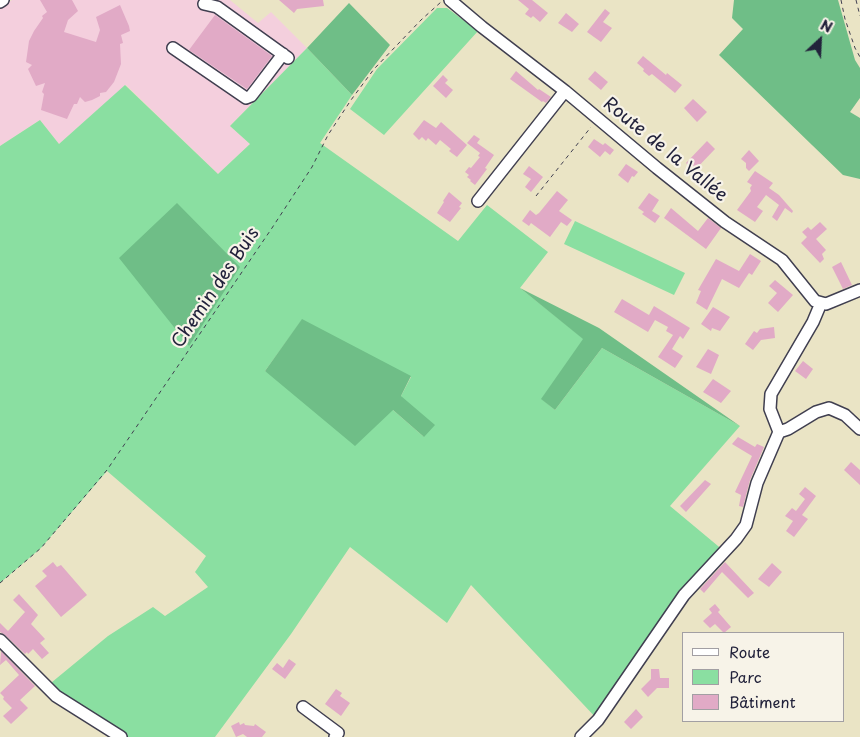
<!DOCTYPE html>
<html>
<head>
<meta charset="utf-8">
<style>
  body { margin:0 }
  #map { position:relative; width:860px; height:737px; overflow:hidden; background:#eae4c5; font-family:"Playpen Sans",sans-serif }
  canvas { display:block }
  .legend { position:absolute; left:682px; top:632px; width:162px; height:90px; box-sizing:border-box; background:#f7f3e8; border:1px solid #a29fa3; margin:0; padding:6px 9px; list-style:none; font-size:15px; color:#22223b }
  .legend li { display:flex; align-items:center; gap:10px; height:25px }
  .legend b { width:25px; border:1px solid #a29fa3 }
  .north { position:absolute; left:795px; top:15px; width:50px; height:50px; -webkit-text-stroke:4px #f7f3e8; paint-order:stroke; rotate:25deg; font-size:14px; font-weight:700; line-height:20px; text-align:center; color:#22223b }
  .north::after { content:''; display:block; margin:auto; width:18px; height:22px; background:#22223b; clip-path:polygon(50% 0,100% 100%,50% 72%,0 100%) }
</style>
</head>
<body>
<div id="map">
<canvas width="860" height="737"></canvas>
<ul class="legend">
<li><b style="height:6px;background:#fff"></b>Route</li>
<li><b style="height:14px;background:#8adfa1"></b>Parc</li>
<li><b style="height:14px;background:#e1aac6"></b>Bâtiment</li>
</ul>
<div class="north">N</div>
</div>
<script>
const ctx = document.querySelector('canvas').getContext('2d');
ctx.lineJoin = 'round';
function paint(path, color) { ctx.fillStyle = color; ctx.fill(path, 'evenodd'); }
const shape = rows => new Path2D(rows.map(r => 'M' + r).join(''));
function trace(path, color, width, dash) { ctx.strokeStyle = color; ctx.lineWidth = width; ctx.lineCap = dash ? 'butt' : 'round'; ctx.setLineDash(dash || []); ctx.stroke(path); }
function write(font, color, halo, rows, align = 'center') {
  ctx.font = font + ' "Playpen Sans",sans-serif'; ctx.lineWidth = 4.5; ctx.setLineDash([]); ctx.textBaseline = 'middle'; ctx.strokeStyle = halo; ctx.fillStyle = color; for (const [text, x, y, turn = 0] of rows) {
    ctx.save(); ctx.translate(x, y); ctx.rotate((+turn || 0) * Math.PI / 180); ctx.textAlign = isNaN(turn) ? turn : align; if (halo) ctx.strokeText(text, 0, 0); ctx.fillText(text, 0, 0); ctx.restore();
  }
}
paint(shape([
  [12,0,230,0,258,23,271,12,307,48,230,126,250,144,218,174,126,85,59,144,40,120,0,146,0,7]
]), '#f4cfdd');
paint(shape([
  [437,8,447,8,478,31,384,135,350,109,377,69],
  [307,48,352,95,320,143,458,241,487,205,548,252,520,288,584,339,542,399,555,410,602,348,740,426,670,506,724,551,684,595,598,720,471,585,447,623,350,547,291,634,215,737,121,737,46,687,108,636,153,607,165,616,208,587,195,572,206,556,107,471,41,548,0,583,0,146,40,120,59,144,125,85,218,174,250,144,230,126],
  [302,320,411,377,401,396,424,437,393,410,265,371],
  [575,221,685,273,674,295,564,244]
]), '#8adfa1');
paint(shape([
  [734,0,838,0,855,60,860,68,860,98,850,112,860,118,860,179,843,175,719,55,743,29,732,18],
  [349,3,390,45,352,95,307,48],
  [177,203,240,267,189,346,119,258],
  [520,288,599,328,740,426,602,348,555,410,541,399,583,339],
  [302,319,411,376,401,396,435,425,424,437,393,410,355,446,265,371]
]), '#6fbe87');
paint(shape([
  [40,0,72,0,78,11,68,20,64,32,96,42,100,30,96,17,120,5,129,26,130,31,121,35,123,43,120,44,121,64,114,82,106,92,100,93,100,96,92,100,85,102,80,97,77,104,74,104,67,119,41,110,44,94,42,92,45,83,36,86,28,69,32,65,26,62,29,41,34,31,43,18,42,16,47,12],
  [279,0,323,0,324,6,297,9,294,13],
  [518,0,532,0,548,13,540,22,533,16,531,18,525,14,529,9],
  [605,9,610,13,603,22,612,28,601,42,587,32],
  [566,13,579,24,572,32,558,23],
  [215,15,272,56,247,89,189,50],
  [643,56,666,75,667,73,682,85,675,93,652,74,649,76,643,71,644,69,637,63],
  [516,71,538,90,539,89,551,97,546,103,543,101,542,102,510,79],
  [595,71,608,82,601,90,588,79],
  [443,75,448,80,445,83,453,90,446,98,433,86],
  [693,99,707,112,697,122,684,108],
  [424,120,436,128,441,122,467,145,457,157,449,151,451,149,440,140,436,145,428,138,426,141,422,137,419,140,413,134],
  [474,135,480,139,477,143,494,155,485,168,487,169,475,185,470,181,471,180,467,177,469,175,465,172,469,167,471,168,480,157,478,156,480,153,467,143],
  [594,139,603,145,605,143,614,150,610,155,605,151,600,157,588,147],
  [707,141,715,149,694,171,686,163],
  [749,150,759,161,749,171,746,168,746,163,741,159],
  [626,164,638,172,634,177,632,176,628,183,618,175],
  [529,166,543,177,531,192,525,187,531,179,523,174],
  [755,171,773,183,769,188,779,195,793,211,792,213,785,208,777,221,772,217,779,205,766,195,757,207,763,211,755,222,737,210,751,191,750,188,752,185,747,182],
  [557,191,568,200,559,211,572,220,567,226,561,222,550,237,531,223,529,226,522,221,530,210,536,215,539,213],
  [449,192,462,203,459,207,461,208,450,222,437,213,444,202,443,201],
  [649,193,659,200,652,211,660,216,655,223,642,214,644,212,638,208],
  [671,208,698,231,708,218,721,228,706,249,664,218],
  [820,222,827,229,816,239,826,250,822,254,824,259,820,263,801,243,807,237,802,232,808,227,811,230],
  [750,254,761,261,752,275,749,273,739,288,722,279,707,310,696,303,701,291,698,290,716,259,739,271],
  [841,262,852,285,843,289,832,267],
  [775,280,793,295,778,312,768,303,777,293,769,286],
  [622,299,649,315,654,306,690,328,683,339,680,336,672,349,683,356,675,368,658,357,673,335,666,331,668,327,655,320,648,332,614,312],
  [713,307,730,317,720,331,712,328,711,331,701,324],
  [774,327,775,338,761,340,753,350,745,344,754,331,757,333,760,329],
  [708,349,719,355,711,374,696,367],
  [803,361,813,369,806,379,795,371],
  [713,379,731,391,721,403,703,392],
  [738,437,755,447,757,444,764,447,750,480,743,507,739,506,741,495,735,492,752,456,732,444],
  [851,462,860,470,860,485,844,470],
  [705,480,711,484,686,512,680,506],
  [805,487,816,496,802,515,808,519,794,537,786,531,793,521,785,516,792,508,796,511,805,499,799,494],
  [53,562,57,567,61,565,87,595,61,617,35,586,47,576,42,571],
  [725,562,754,593,748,598,722,572,704,593,700,589],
  [772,563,782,572,769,587,758,579],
  [19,594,38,615,31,624,45,639,40,643,49,653,42,659,33,649,28,654,27,652,25,654,5,635,0,632,0,623,8,631,25,612,13,600],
  [715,604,720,610,718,612,731,627,724,633,715,624,710,628,703,621,712,613,709,609],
  [1,651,35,686,20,700,28,708,11,724,3,716,12,708,3,699,4,697,0,693,19,675,6,660,0,665],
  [289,659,296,664,285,679,272,669,277,663,283,668],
  [651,669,659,669,660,678,669,678,669,688,657,688,648,697,641,689,651,679],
  [336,689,342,693,340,696,350,703,341,716,325,704],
  [636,709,643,717,631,729,624,722],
  [239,722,240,725,244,723,245,725,254,726,255,724,266,732,262,737,247,737,243,734,236,737,231,726]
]), '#e1aac6');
const minor = shape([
  [450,0,482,27,565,91,657,168,725,222,782,260,815,301,826,304,860,290],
  [0,2,3,0],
  [204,4,217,7,288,58],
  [173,48,246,98,251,96,258,87,283,54],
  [478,201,565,91],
  [779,432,788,429,816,412,829,408,845,415,860,429],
  [0,640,56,696,121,737],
  [303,707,338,733,335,737],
  [581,737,598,720,684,595,736,539,746,525,757,483,779,432,770,409,771,394,813,322,821,303]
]);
trace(minor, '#403f50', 14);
trace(shape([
  [841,0,845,19,855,48,860,57],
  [856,0,860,16],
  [536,196,591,127],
  [0,583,41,548,107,470,272,228,312,167,328,135,351,100,374,69,421,20,441,2]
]), '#403f50', 1, [4, 4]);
trace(minor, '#fff', 11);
write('18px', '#22223b', '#f7f3e8', [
  ["Route de la Vallée",665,150,39],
  ["Chemin des Buis",216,288,-56]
]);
</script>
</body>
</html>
